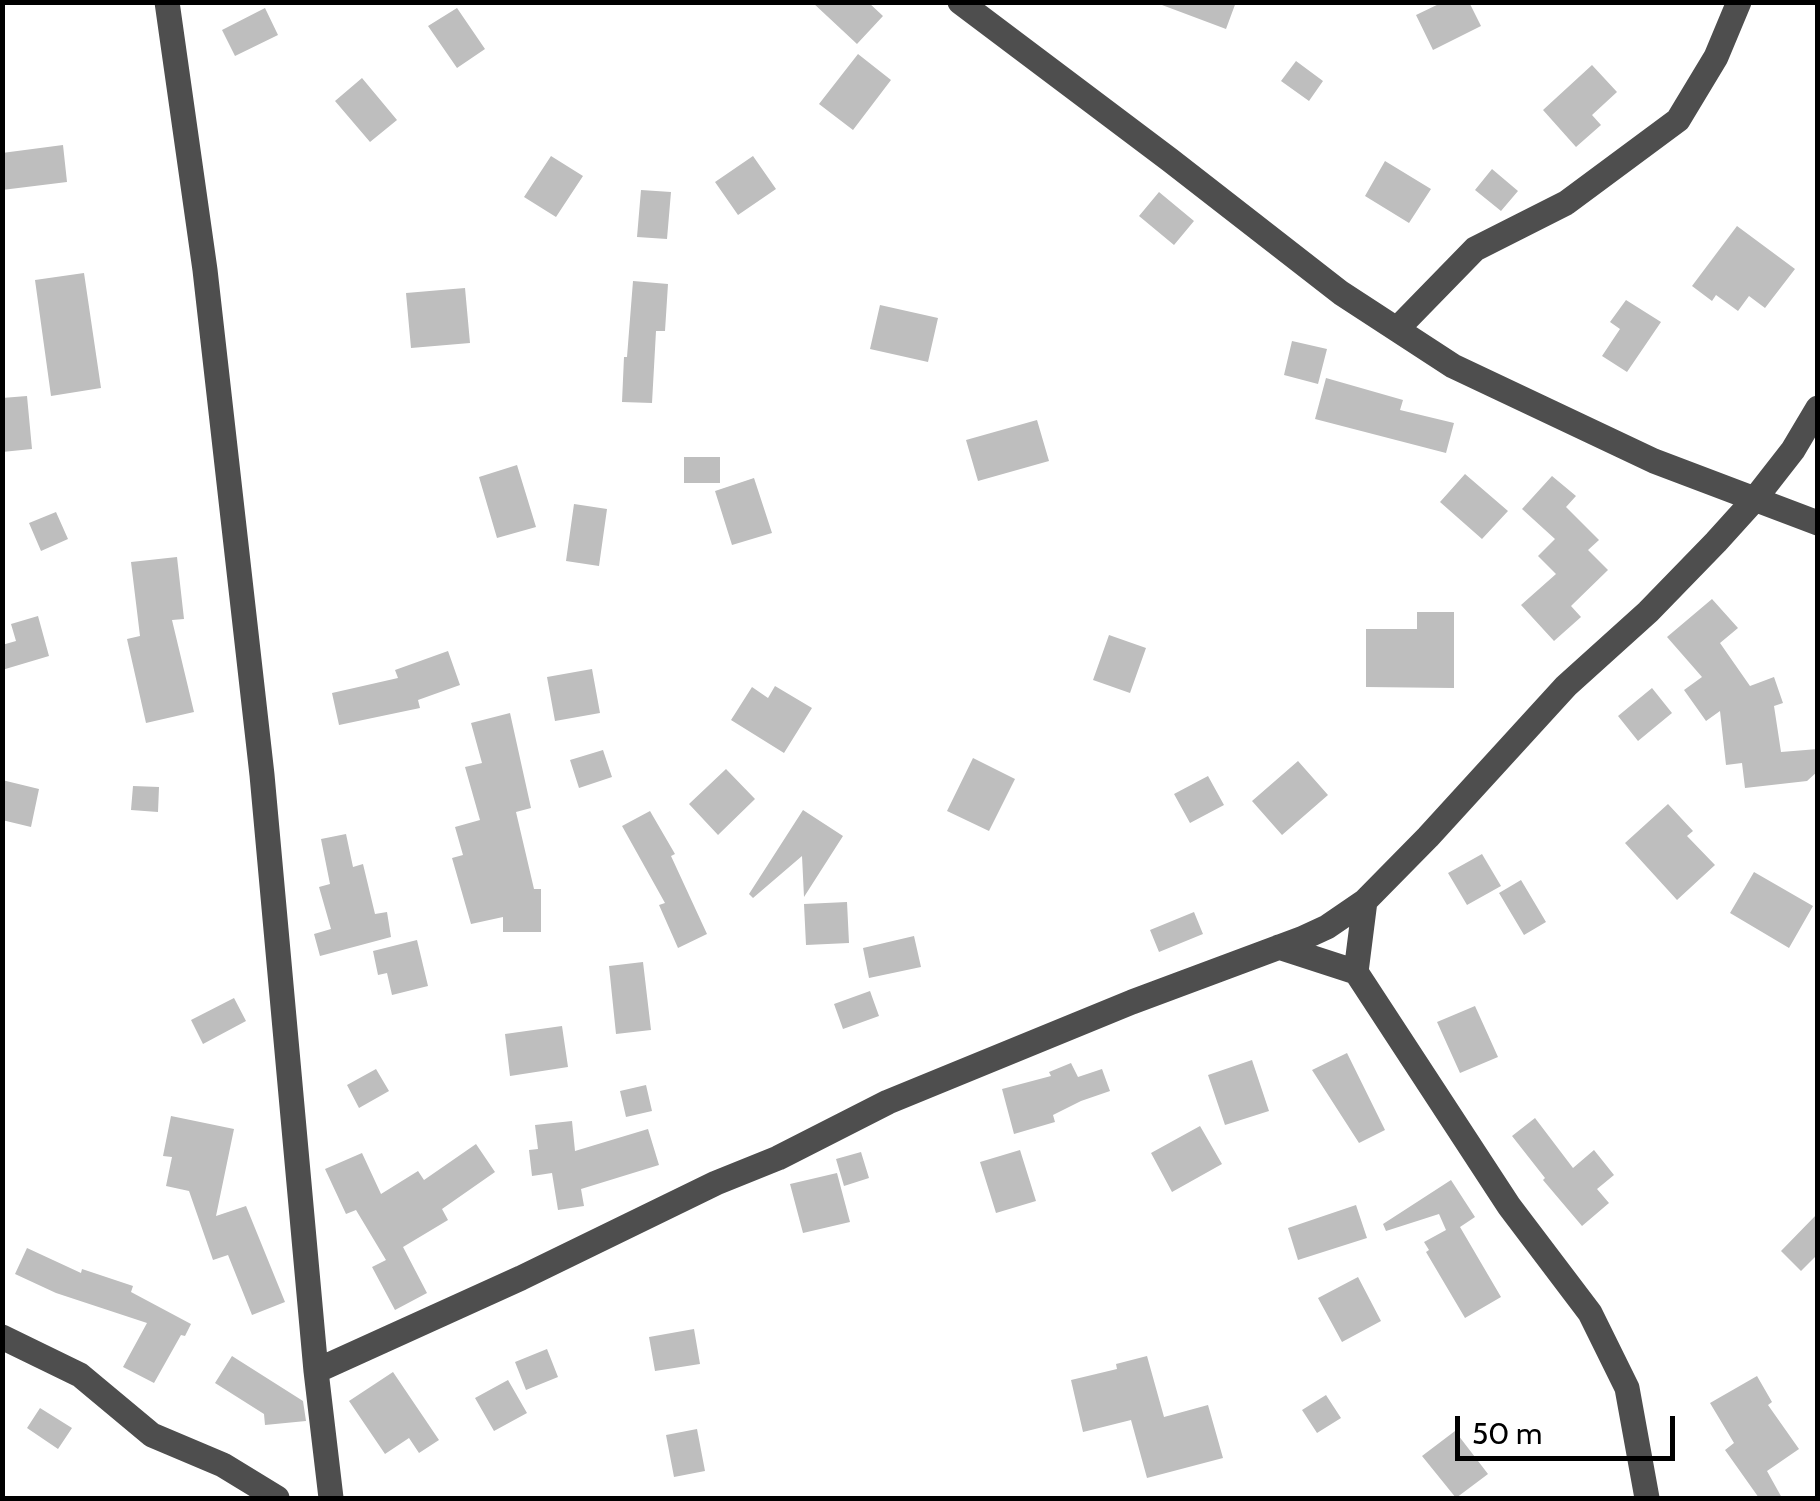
<!DOCTYPE html>
<html>
<head>
<meta charset="utf-8">
<style>
  body { margin:0 }
  #map { position:relative; width:1820px; height:1501px; overflow:hidden; background:#fff; font-family:Cabin,sans-serif }
  canvas { display:block }
  .frame { position:absolute; inset:0; border:5px solid #000; pointer-events:none }
  .scale { position:absolute; left:1455px; top:1416px; width:220px; height:45px; box-sizing:border-box; border:5px solid #000; border-top:0; padding-left:12px; font-size:30px; line-height:35px; white-space:nowrap; color:#000; -webkit-text-stroke:8px #fff; paint-order:stroke }
</style>
</head>
<body>
<div id="map">
<canvas width="1820" height="1501"></canvas>
<div class="frame"></div>
<div class="scale">50 m</div>
</div>
<script>
const ctx = document.querySelector('canvas').getContext('2d');
ctx.lineJoin = 'round';
function paint(path, color) { ctx.fillStyle = color; ctx.fill(path, 'evenodd'); }
const shape = rows => new Path2D(rows.map(r => 'M' + r).join(''));
function trace(path, color, width, dash) { ctx.strokeStyle = color; ctx.lineWidth = width; ctx.lineCap = dash ? 'butt' : 'round'; ctx.setLineDash(dash || []); ctx.stroke(path); }
paint(shape([
  [812,2,868,2,883,16,857,44],
  [1162,2,1236,2,1226,29,1162,5],
  [1443,2,1469,2,1481,26,1433,50,1416,15],
  [265,8,278,35,235,56,222,30],
  [457,8,485,49,457,68,428,26],
  [858,54,891,80,853,130,819,104],
  [1296,61,1323,81,1309,101,1281,81],
  [1592,65,1617,92,1592,115,1601,125,1576,147,1543,110],
  [362,78,397,120,370,142,335,101],
  [63,145,67,182,2,190,2,153],
  [551,156,583,176,556,217,524,197],
  [753,156,776,189,738,215,715,182],
  [1385,161,1431,189,1409,223,1365,196],
  [1492,169,1518,191,1501,211,1475,190],
  [641,190,671,192,667,239,637,237],
  [1159,192,1194,221,1174,245,1139,216],
  [1737,226,1795,269,1765,308,1749,296,1738,311,1716,295,1712,301,1692,286],
  [84,273,101,388,51,396,35,280],
  [633,281,668,284,665,331,656,331,652,403,622,402,624,357,627,357],
  [465,288,470,343,411,348,406,293],
  [1626,300,1661,322,1627,372,1602,356,1620,329,1610,322],
  [880,305,938,318,928,362,870,349],
  [1292,341,1327,349,1318,384,1284,375],
  [1326,378,1403,400,1400,410,1454,423,1446,453,1315,419],
  [27,396,32,449,2,452,2,398],
  [1037,420,1049,461,978,481,966,440],
  [684,457,720,457,720,483,684,483],
  [517,465,536,527,497,538,479,477],
  [1465,474,1508,511,1482,539,1440,502],
  [1552,476,1576,496,1566,507,1599,540,1588,550,1608,570,1571,606,1581,617,1554,641,1521,605,1556,574,1538,556,1555,539,1522,509],
  [754,478,772,533,732,545,715,491],
  [574,504,607,509,599,566,566,561],
  [56,512,68,539,41,551,29,523],
  [177,557,184,619,172,620,194,712,146,723,127,639,140,636,131,562],
  [1712,599,1738,628,1720,643,1750,686,1774,677,1783,703,1774,706,1781,752,1818,749,1818,771,1807,781,1745,788,1742,763,1726,765,1720,711,1706,721,1684,690,1702,677,1667,637],
  [1417,612,1454,612,1454,688,1366,687,1366,629,1417,629],
  [38,616,49,656,2,670,2,645,16,641,11,624],
  [1109,635,1146,648,1130,693,1093,680],
  [448,651,460,685,418,700,420,708,339,725,332,693,398,678,395,670],
  [592,669,600,713,555,721,547,677],
  [775,686,812,708,784,753,731,720,752,687,768,698],
  [1652,688,1672,713,1638,741,1618,716],
  [510,713,531,808,516,812,534,889,541,889,541,932,503,932,503,917,471,924,452,858,463,855,455,827,480,820,465,767,482,763,471,723],
  [603,750,612,777,579,788,570,760],
  [973,758,1015,779,989,831,947,811],
  [1298,761,1328,795,1282,835,1252,801],
  [726,769,755,799,718,835,689,804],
  [1208,776,1224,805,1190,823,1174,794],
  [2,780,39,789,31,827,2,820],
  [133,786,159,787,158,812,131,810],
  [1668,804,1693,831,1687,836,1715,865,1677,900,1625,843],
  [803,810,843,836,804,897,802,856,753,898,749,894],
  [650,811,675,854,671,856,707,934,678,948,659,905,665,903,622,826],
  [346,834,353,867,363,864,375,914,387,912,391,937,320,956,314,934,331,929,319,887,330,884,321,839],
  [1482,854,1501,886,1467,905,1448,873],
  [1754,872,1813,906,1789,948,1730,913],
  [1521,880,1546,922,1524,935,1499,893],
  [847,902,849,943,806,945,804,904],
  [1194,912,1203,934,1159,952,1150,930],
  [914,936,921,967,869,978,863,948],
  [417,940,428,986,392,995,387,973,378,975,373,951],
  [643,962,651,1030,616,1034,609,966],
  [870,991,879,1016,843,1029,834,1004],
  [234,998,246,1021,203,1044,191,1020],
  [1475,1006,1498,1057,1460,1073,1437,1022],
  [562,1026,568,1067,510,1076,505,1034],
  [1347,1053,1385,1130,1359,1143,1312,1070],
  [1252,1060,1269,1111,1225,1125,1208,1075],
  [1071,1063,1078,1077,1102,1069,1110,1091,1081,1101,1053,1115,1055,1122,1014,1134,1002,1089,1051,1076,1049,1072],
  [376,1069,389,1091,359,1108,347,1085],
  [646,1085,652,1111,626,1117,620,1091],
  [171,1116,234,1129,216,1216,246,1206,285,1302,252,1315,228,1255,213,1260,189,1191,166,1186,172,1157,163,1156],
  [1535,1118,1573,1168,1594,1150,1614,1175,1597,1189,1609,1203,1582,1226,1543,1180,1545,1178,1512,1136],
  [572,1121,575,1151,648,1129,659,1165,581,1189,584,1206,558,1210,552,1173,532,1176,529,1150,538,1149,535,1125],
  [1200,1126,1222,1164,1172,1192,1151,1153],
  [476,1144,495,1172,442,1209,448,1220,403,1247,427,1293,395,1310,372,1267,386,1260,356,1210,346,1214,325,1169,362,1153,381,1194,418,1171,424,1180],
  [1020,1150,1036,1201,996,1213,980,1162],
  [861,1152,869,1178,844,1186,836,1159],
  [837,1173,850,1222,803,1233,790,1184],
  [1451,1180,1475,1217,1460,1227,1501,1297,1465,1318,1426,1252,1429,1250,1424,1242,1446,1230,1439,1214,1386,1231,1383,1224],
  [1356,1205,1367,1238,1298,1260,1288,1228],
  [1818,1213,1818,1254,1801,1271,1781,1251],
  [27,1248,81,1273,82,1269,133,1286,131,1292,191,1324,185,1336,181,1335,154,1383,123,1367,147,1323,56,1293,15,1274],
  [1358,1277,1381,1321,1342,1342,1318,1298],
  [694,1329,700,1364,655,1371,649,1337],
  [547,1349,558,1377,526,1390,515,1362],
  [232,1356,303,1401,306,1421,265,1425,264,1414,215,1383],
  [1147,1356,1164,1417,1208,1405,1223,1458,1147,1478,1131,1420,1083,1432,1071,1380,1117,1369,1116,1364],
  [393,1372,439,1440,419,1453,409,1438,385,1454,349,1401],
  [1757,1376,1772,1402,1768,1405,1799,1449,1767,1471,1782,1498,1759,1498,1725,1450,1734,1443,1710,1403],
  [508,1380,527,1413,494,1431,475,1398],
  [1326,1395,1341,1418,1317,1433,1302,1410],
  [40,1408,72,1428,58,1449,27,1428],
  [697,1429,705,1471,674,1477,666,1435],
  [1455,1431,1488,1474,1456,1498,1422,1456]
]), '#bebebe');
trace(shape([
  [167,2,205,270,262,775,316,1371,331,1498],
  [960,2,1170,160,1341,293,1453,366,1654,461,1818,523],
  [1397,329,1475,249,1566,203,1678,120,1716,57,1739,2],
  [1279,947,1356,972,1509,1206,1590,1313,1627,1388,1647,1498],
  [1356,972,1365,901],
  [2,1337,80,1375,152,1435,223,1465,277,1498],
  [316,1371,521,1278,716,1183,778,1158,888,1102,1132,1002,1301,939,1327,927,1365,901,1428,837,1566,686,1648,612,1716,542,1754,500,1793,450,1818,408]
]), '#4e4e4e', 25);
</script>
</body>
</html>
